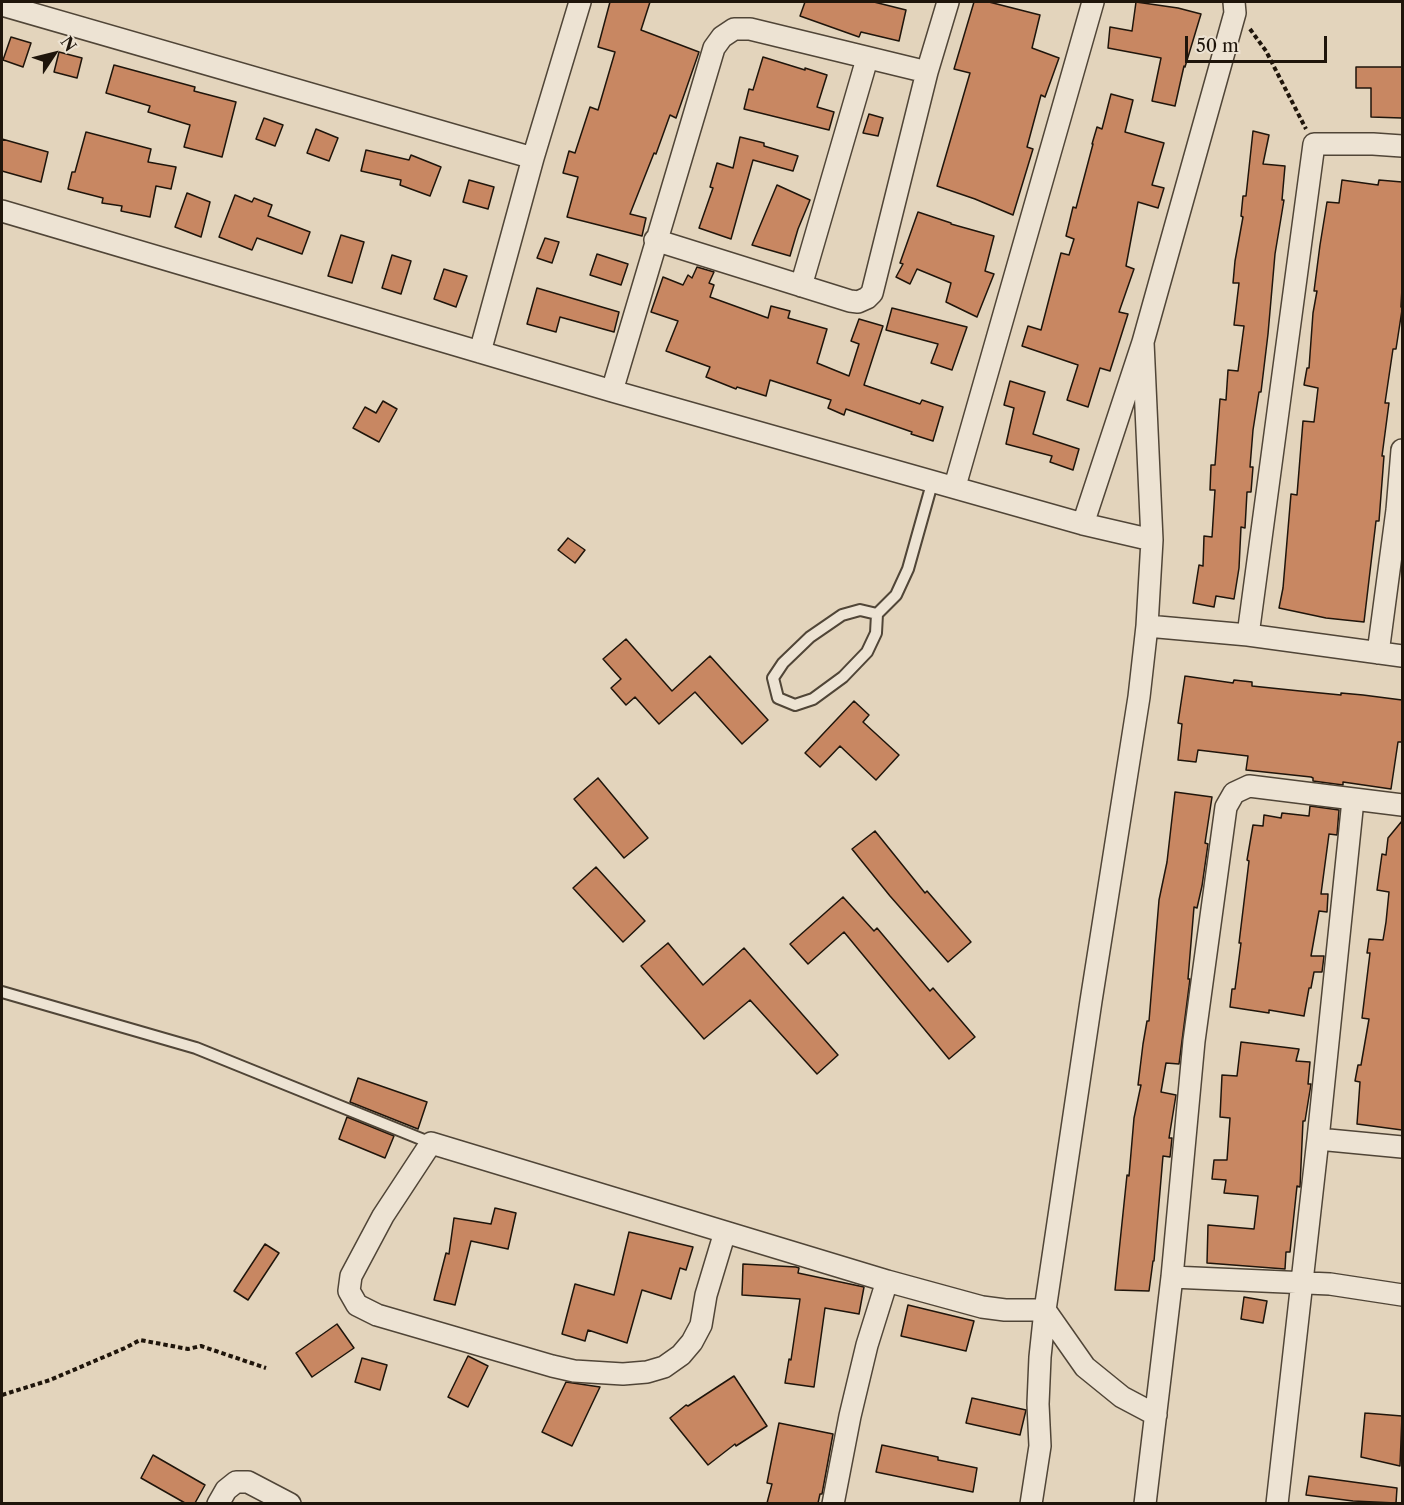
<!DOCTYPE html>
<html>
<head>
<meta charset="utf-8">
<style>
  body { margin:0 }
  #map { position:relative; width:1404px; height:1505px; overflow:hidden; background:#e3d4bc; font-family:"Libre Caslon Text",serif }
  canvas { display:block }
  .frame { position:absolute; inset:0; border:3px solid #1f150b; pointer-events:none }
  .north { position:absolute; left:24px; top:24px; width:60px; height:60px; -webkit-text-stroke:4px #ede3d3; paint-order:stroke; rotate:55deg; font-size:16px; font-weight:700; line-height:24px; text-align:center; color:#1f150b }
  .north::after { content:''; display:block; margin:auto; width:21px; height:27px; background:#1f150b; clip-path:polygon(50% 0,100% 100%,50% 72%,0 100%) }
  .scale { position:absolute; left:1185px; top:36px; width:142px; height:27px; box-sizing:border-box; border:3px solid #1f150b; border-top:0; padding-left:8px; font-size:18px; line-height:21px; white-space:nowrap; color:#1f150b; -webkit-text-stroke:4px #ede3d3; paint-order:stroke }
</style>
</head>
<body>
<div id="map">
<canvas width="1404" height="1505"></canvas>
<div class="frame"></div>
<div class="north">N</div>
<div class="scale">50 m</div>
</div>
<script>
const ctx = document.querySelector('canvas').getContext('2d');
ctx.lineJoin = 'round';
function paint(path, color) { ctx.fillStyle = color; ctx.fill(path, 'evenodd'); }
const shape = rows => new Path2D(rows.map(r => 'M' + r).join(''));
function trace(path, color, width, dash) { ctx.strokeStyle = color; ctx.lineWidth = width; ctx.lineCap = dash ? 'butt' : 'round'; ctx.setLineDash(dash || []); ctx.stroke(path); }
const building = shape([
  [610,2,650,2,641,30,699,52,676,118,670,115,656,154,654,153,630,214,646,218,642,236,567,217,578,177,563,173,569,151,575,153,590,107,598,110,615,52,598,47,610,2],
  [805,2,874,2,906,10,899,41,861,32,859,37,800,16,805,2],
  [974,2,989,2,1040,15,1032,48,1059,58,1045,97,1041,95,1027,147,1033,149,1013,215,975,199,937,186,970,73,954,69,974,2],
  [1136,2,1178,8,1201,14,1185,67,1184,66,1175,106,1152,101,1161,58,1108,48,1110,27,1132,31,1136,2],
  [11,37,31,43,23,67,3,60,11,37],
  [59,52,82,58,77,78,54,72,59,52],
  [763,57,805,70,805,68,827,75,817,107,834,112,829,130,744,109,749,89,753,90,763,57],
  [114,65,195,87,194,91,236,102,222,157,184,147,190,125,148,112,150,106,106,93,114,65],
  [1356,67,1402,67,1402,118,1371,117,1371,88,1356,88,1356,67],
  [1111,94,1133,100,1125,132,1164,143,1152,185,1164,188,1158,208,1138,202,1126,266,1134,269,1119,312,1128,314,1110,371,1100,368,1088,407,1067,400,1078,365,1022,346,1028,326,1041,330,1061,253,1069,255,1074,239,1066,236,1073,207,1076,208,1093,144,1092,144,1097,127,1102,129,1111,94],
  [869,114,883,118,878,136,863,133,869,114],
  [264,118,283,125,275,146,256,139,264,118],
  [316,129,338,138,329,161,307,153,316,129],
  [1253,131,1269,135,1263,164,1285,166,1282,200,1284,200,1275,254,1268,334,1261,392,1259,392,1253,430,1250,467,1253,467,1251,492,1247,492,1245,528,1241,527,1239,568,1234,599,1216,596,1214,607,1193,603,1199,565,1203,566,1204,536,1212,537,1215,490,1210,490,1211,465,1215,465,1220,399,1226,400,1228,370,1238,371,1244,326,1234,325,1239,283,1233,283,1235,261,1243,217,1241,216,1243,196,1246,196,1253,131],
  [86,132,151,149,148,162,176,167,171,189,156,186,150,217,121,211,122,206,102,203,103,198,68,189,72,172,75,172,86,132],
  [740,137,764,143,764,146,798,156,793,171,753,160,731,239,699,228,713,188,710,187,717,163,733,168,740,137],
  [2,139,48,152,41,182,2,171,2,139],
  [366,150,409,160,411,155,441,167,430,196,400,185,401,180,361,171,366,150],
  [469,180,494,187,488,209,463,202,469,180],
  [1342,180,1378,185,1379,180,1402,182,1402,288,1401,307,1402,307,1402,310,1396,349,1393,349,1385,403,1389,403,1382,456,1384,456,1379,521,1376,521,1364,622,1326,618,1279,608,1283,588,1291,494,1297,495,1303,421,1314,422,1318,388,1304,385,1307,368,1309,368,1313,313,1317,291,1314,291,1320,245,1327,202,1339,203,1342,180],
  [777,185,810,200,798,229,790,256,752,245,777,185],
  [187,193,210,202,201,237,175,227,187,193],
  [235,195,252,202,254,198,272,205,268,216,310,232,302,254,257,238,252,250,219,237,235,195],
  [918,212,951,223,951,224,994,236,985,271,994,274,977,317,946,302,951,283,917,269,910,284,896,277,903,264,900,263,918,212],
  [341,235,364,242,352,283,328,276,341,235],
  [545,238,559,242,552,263,537,258,545,238],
  [597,254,628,264,621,285,590,275,597,254],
  [392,255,411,261,401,294,382,288,392,255],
  [697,267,714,272,709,283,714,285,710,297,768,318,771,306,790,311,788,318,827,329,817,363,849,376,859,344,851,341,859,319,883,326,864,385,920,404,922,400,943,407,933,441,911,434,912,432,846,409,844,415,828,408,831,400,770,380,766,396,737,387,736,389,706,377,710,367,666,351,678,321,651,312,663,277,683,285,688,275,692,278,697,267],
  [444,269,467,276,456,307,434,299,444,269],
  [537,288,619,312,614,332,560,317,556,332,527,324,537,288],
  [892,308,967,327,952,370,931,363,938,344,886,330,892,308],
  [1010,381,1045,392,1033,434,1079,449,1073,470,1050,462,1052,456,1006,444,1014,408,1004,405,1010,381],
  [383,401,397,409,379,442,353,428,365,407,376,413,383,401],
  [568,538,585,550,575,563,558,550,568,538],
  [626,639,672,691,710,656,768,720,742,744,695,692,659,724,635,697,626,705,611,688,621,679,603,659,626,639],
  [1185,676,1233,683,1234,680,1252,682,1252,686,1300,691,1341,695,1341,693,1363,695,1402,700,1402,742,1398,742,1391,789,1343,782,1343,785,1313,781,1313,778,1311,777,1246,770,1248,756,1198,750,1196,762,1178,760,1182,724,1178,723,1185,676],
  [854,701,869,715,863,722,899,755,876,780,840,746,820,767,805,753,854,701],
  [598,778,648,838,624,858,574,799,598,778],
  [1175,792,1212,797,1205,843,1208,844,1202,886,1197,908,1194,907,1188,979,1190,979,1179,1064,1166,1063,1161,1092,1176,1095,1169,1138,1172,1138,1170,1157,1163,1156,1154,1261,1153,1261,1149,1291,1115,1290,1127,1175,1129,1176,1134,1118,1141,1085,1138,1085,1143,1044,1147,1021,1149,1021,1159,900,1167,862,1175,792],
  [1310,806,1339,810,1337,835,1329,834,1321,894,1328,894,1327,912,1319,911,1311,956,1324,956,1322,972,1314,972,1311,988,1309,988,1304,1016,1269,1010,1269,1013,1230,1007,1232,989,1235,989,1241,943,1239,943,1249,861,1247,860,1253,825,1263,826,1264,815,1281,818,1282,813,1309,816,1310,806],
  [1402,821,1402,1130,1357,1124,1360,1082,1355,1081,1358,1065,1361,1065,1369,1019,1362,1018,1370,953,1367,953,1369,939,1383,940,1386,922,1389,892,1377,890,1382,854,1386,855,1388,838,1402,821],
  [875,831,925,893,927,891,971,942,948,962,890,896,852,849,875,831],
  [596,867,645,921,623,942,573,888,596,867],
  [843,897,874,931,877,928,930,991,933,988,975,1037,949,1059,844,932,808,964,790,944,843,897],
  [668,943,703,985,744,948,838,1055,817,1074,750,1000,704,1039,641,966,668,943],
  [1241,1042,1299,1049,1296,1061,1310,1062,1308,1084,1311,1084,1305,1121,1303,1121,1300,1187,1297,1186,1290,1252,1286,1252,1285,1269,1207,1263,1208,1225,1254,1229,1258,1196,1224,1193,1226,1180,1212,1179,1214,1160,1227,1160,1230,1118,1220,1117,1222,1075,1237,1076,1241,1042],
  [358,1078,427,1102,418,1129,350,1102,358,1078],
  [347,1117,394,1136,385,1158,339,1139,347,1117],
  [495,1208,516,1213,508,1249,471,1241,455,1305,434,1300,446,1253,449,1254,454,1218,491,1224,495,1208],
  [629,1232,693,1247,686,1270,680,1268,671,1299,642,1290,627,1343,588,1330,585,1341,562,1334,575,1284,614,1295,629,1232],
  [265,1244,279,1253,248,1300,234,1291,265,1244],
  [743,1264,796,1267,799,1268,798,1273,864,1287,859,1314,825,1308,814,1387,785,1383,789,1359,791,1360,800,1299,742,1295,743,1264],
  [1244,1297,1267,1301,1263,1323,1241,1319,1244,1297],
  [908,1305,974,1321,966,1351,901,1336,908,1305],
  [337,1324,354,1348,312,1377,296,1353,337,1324],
  [468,1356,488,1366,468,1407,448,1397,468,1356],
  [362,1358,387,1365,380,1390,355,1382,362,1358],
  [734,1376,767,1426,736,1446,735,1444,708,1465,670,1418,686,1405,688,1406,734,1376],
  [566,1382,600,1387,572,1446,542,1432,566,1382],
  [972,1398,1026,1410,1020,1435,966,1423,972,1398],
  [1365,1413,1402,1416,1400,1466,1361,1457,1365,1413],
  [779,1423,833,1434,822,1494,820,1494,818,1503,767,1503,772,1484,767,1483,779,1423],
  [882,1445,938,1457,938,1460,977,1468,973,1492,876,1472,882,1445],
  [153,1455,205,1485,195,1503,185,1503,141,1478,153,1455],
  [1309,1476,1397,1488,1396,1503,1353,1501,1306,1495,1309,1476]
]);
paint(building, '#c88762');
trace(building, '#1f150b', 1.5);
const lane = shape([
  [877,614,860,610,842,615,810,637,783,663,773,678,778,698,795,705,813,699,843,677,867,652,876,633,877,614,896,595,908,569,933,480],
  [2,992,196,1048,431,1143]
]);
const street = shape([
  [2,5,533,158],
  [2,211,612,391,1083,524,1152,540],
  [655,240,850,301,858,302,867,298,872,293,927,72,948,2],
  [801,286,867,59],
  [480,352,533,158,580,2],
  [612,391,714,48,722,37,734,29,750,29,927,72],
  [955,486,1093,2],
  [1083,524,1143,342,1235,13,1234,2],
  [1147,626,1248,635,1402,656],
  [1248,635,1314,144,1373,144,1402,146],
  [1378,653,1397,510,1402,450],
  [1318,1139,1402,1147],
  [725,1232,706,1295,701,1325,692,1342,681,1355,664,1367,647,1372,623,1374,574,1371,552,1366,377,1315,357,1305,349,1291,351,1276,383,1216,431,1143,887,1281,982,1307,1005,1310,1045,1310],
  [1172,1277,1330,1284,1402,1295],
  [1045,1310,1085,1367,1122,1397,1156,1415],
  [218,1504,226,1490,236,1482,248,1482,290,1504],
  [833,1504,850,1416,867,1345,887,1281],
  [1031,1504,1040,1446,1038,1404,1040,1357,1045,1310,1091,1001,1139,697,1147,626,1152,540,1143,342],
  [1145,1504,1172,1277,1194,1041,1226,807,1234,793,1249,786,1402,805],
  [1277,1504,1318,1139,1353,800]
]);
trace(lane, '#504537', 14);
trace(street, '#504537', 24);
trace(shape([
  [1250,29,1266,51,1306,129],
  [2,1395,50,1380,125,1348,140,1340,188,1349,201,1346,266,1368]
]), '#1f150b', 4, [4.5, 3]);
trace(lane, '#ede3d3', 10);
trace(street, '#ede3d3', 21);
</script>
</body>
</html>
